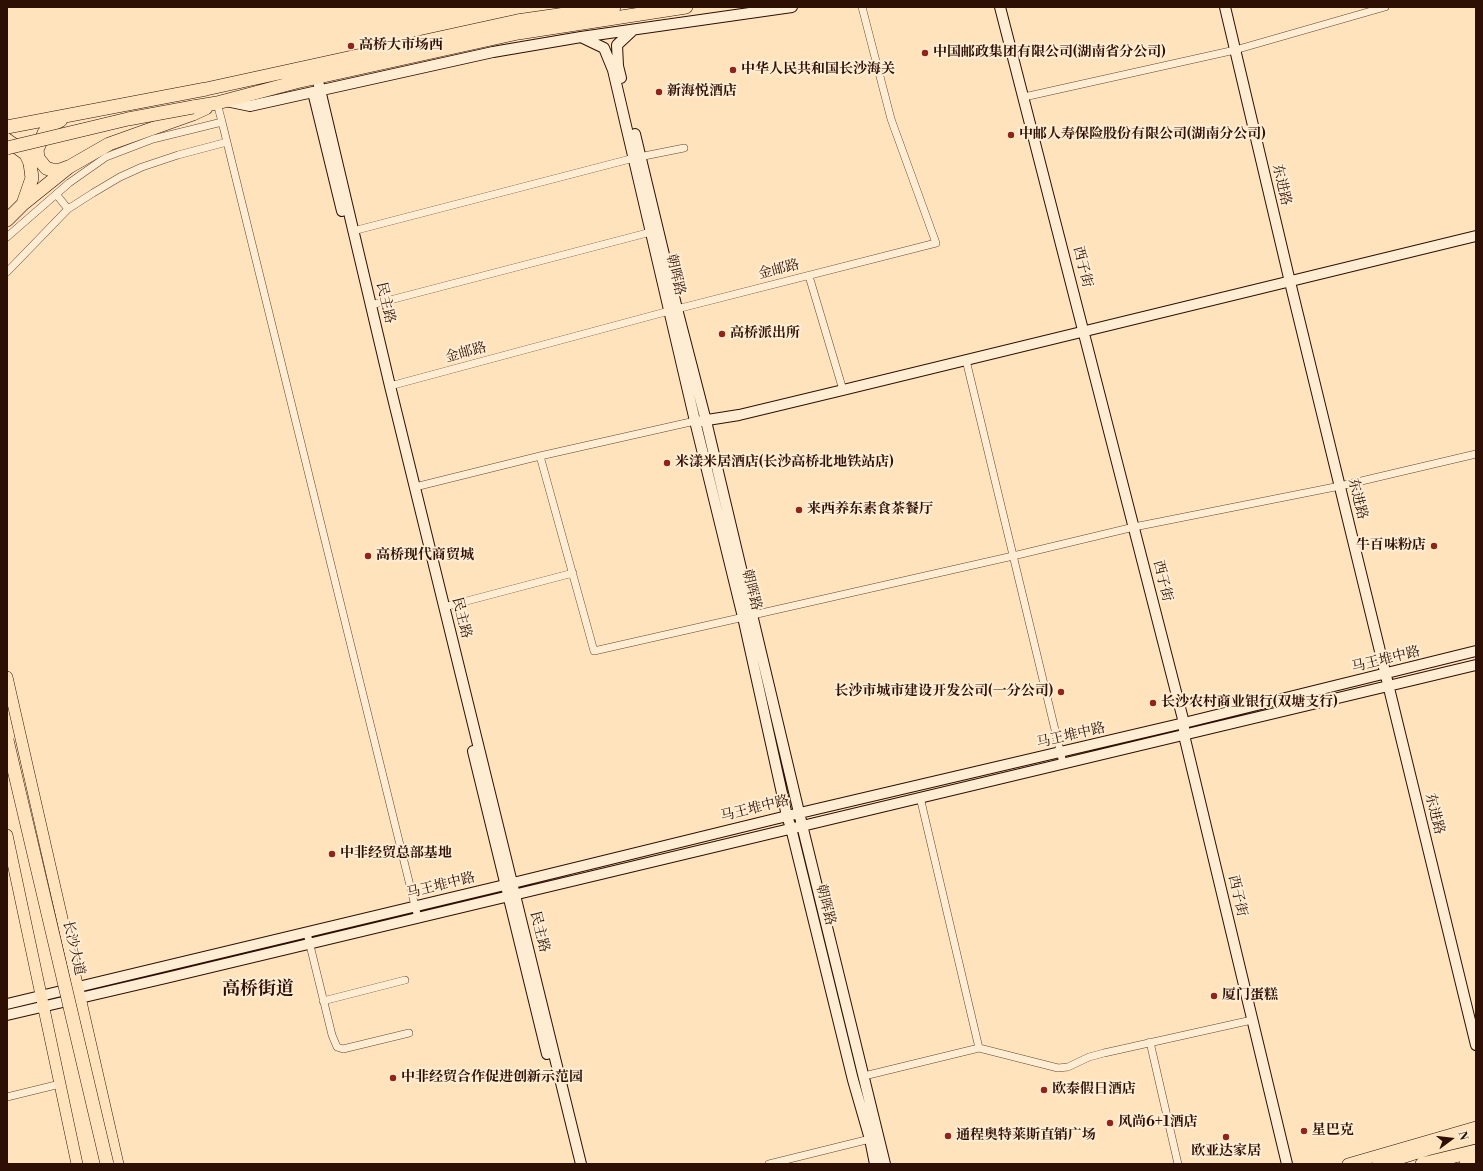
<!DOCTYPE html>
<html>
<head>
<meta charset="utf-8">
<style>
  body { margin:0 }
  #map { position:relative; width:1483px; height:1171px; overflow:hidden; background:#ffe3bc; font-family:"Libre Bodoni",serif }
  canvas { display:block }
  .frame { position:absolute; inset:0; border:8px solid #2e0f04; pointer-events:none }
  .north { position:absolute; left:1431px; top:1119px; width:40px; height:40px; -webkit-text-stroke:3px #ffedd3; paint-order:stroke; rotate:75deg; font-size:11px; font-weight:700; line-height:16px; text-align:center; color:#2e0f04 }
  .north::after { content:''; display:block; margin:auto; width:14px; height:18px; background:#2e0f04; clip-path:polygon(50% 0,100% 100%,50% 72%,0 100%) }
</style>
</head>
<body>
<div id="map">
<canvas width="1483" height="1171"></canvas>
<div class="frame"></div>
<div class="north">N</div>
</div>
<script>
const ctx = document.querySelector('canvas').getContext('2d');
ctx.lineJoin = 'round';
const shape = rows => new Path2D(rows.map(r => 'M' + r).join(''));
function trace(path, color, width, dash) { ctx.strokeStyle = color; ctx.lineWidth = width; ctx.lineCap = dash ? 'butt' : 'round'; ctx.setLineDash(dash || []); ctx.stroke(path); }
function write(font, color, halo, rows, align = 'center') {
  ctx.font = font + ' "Libre Bodoni","Noto Serif SC",serif'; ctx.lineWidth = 4; ctx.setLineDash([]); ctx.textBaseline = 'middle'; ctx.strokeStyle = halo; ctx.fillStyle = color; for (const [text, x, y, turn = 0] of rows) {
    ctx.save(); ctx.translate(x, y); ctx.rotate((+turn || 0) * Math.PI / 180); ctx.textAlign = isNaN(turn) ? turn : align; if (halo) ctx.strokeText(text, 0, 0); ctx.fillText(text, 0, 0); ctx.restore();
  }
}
const street = shape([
  [1024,97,1235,50,1385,7],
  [222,122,418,918],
  [56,194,68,209],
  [353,231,634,158,684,148],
  [7,237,69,183,106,157,153,139,222,122,217,103],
  [7,272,68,209,93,193,120,177,142,167,178,155,227,142],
  [809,276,843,390],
  [371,305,651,232],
  [966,360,1063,763],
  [390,386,669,311,936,243,891,119,862,7],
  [540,456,594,651,1013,556,1134,527,1340,486,1476,454],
  [415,487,540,456,695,421],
  [444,607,573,573],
  [920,797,979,1048],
  [307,933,332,1035,337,1047,343,1049,409,1033],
  [323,1001,405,980],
  [1150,1042,1178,1164],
  [864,1076,979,1048,1058,1068,1068,1067,1089,1057,1104,1053,1252,1020],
  [7,1097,60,1084],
  [769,1164,870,1139]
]);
const secondary = shape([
  [1000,7,1184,723,1184,735,1287,1164],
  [1225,7,1290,282,1476,1045],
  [581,37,604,48,613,70,695,421,743,617,787,816,791,828,853,1080,870,1139,875,1164],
  [317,77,390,386,581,1164],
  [621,78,618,66,617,45,633,30],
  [313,92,342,211],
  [226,101,250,106,493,52,581,37,792,7],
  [635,134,677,309,706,421,802,825,885,1164],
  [701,421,739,415,843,390,1476,236],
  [473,751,547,1054],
  [7,1004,513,883,787,816,1184,723,1476,651],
  [7,1015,166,978,1476,665]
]);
const primary = shape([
  [7,677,118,1164],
  [7,835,77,1164],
  [1348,1164,1476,1127]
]);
const highway = shape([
  [193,107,217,103,296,82,518,33,686,7],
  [61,120,50,126,44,133,37,150,38,158,46,168,52,170,60,170,68,167],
  [7,127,206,89,517,21,614,7],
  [7,140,26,154,30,163,32,178,23,204,7,220],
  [23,204,69,167,109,144,193,114,206,108],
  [1379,1164,1427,1149,1476,1137],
  [1422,1164,1476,1151],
  [1466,1164,1476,1162]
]);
trace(street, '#624432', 8);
trace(secondary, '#2e0f04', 12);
trace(primary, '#2e0f04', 12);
trace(highway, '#2e0f04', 14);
trace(street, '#ffedd3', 7);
trace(secondary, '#ffedd3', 10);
trace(primary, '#ffe3bc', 11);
trace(highway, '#ffe3bc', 13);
const highwayBridge = shape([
  [7,148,128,119,193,107],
  [7,740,107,1164]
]);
trace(highwayBridge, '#2e0f04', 14, []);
trace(highwayBridge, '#ffe3bc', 13);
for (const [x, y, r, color] of [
  [351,46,4,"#8f2418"],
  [925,53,4,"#8f2418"],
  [733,70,4,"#8f2418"],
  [659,92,4,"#8f2418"],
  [1011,135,4,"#8f2418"],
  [722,334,4,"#8f2418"],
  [667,463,4,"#8f2418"],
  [799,510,4,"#8f2418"],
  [1434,546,4,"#8f2418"],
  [368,556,4,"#8f2418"],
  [1061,692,4,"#8f2418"],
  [1153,703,4,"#8f2418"],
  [332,854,4,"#8f2418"],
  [1214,996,4,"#8f2418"],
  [393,1078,4,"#8f2418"],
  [1044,1090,4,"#8f2418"],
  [1110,1123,4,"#8f2418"],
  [1304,1131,4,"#8f2418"],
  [948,1136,4,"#8f2418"],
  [1226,1137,4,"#8f2418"]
]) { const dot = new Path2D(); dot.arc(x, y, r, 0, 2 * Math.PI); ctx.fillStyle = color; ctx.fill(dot); trace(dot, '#ffedd3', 1.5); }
write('bold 14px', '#2e0f04', '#ffedd3', [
  ["高桥大市场西",359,46],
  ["中国邮政集团有限公司(湖南省分公司)",933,53],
  ["中华人民共和国长沙海关",741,70],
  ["新海悦酒店",667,92],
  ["中邮人寿保险股份有限公司(湖南分公司)",1019,135],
  ["高桥派出所",730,334],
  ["米漾米居酒店(长沙高桥北地铁站店)",675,463],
  ["来西养东素食茶餐厅",807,510],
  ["牛百味粉店",1426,546,"right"],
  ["高桥现代商贸城",376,556],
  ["长沙市城市建设开发公司(一分公司)",1053,692,"right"],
  ["长沙农村商业银行(双塘支行)",1161,703],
  ["中非经贸总部基地",340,854],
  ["厦门蛋糕",1222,996],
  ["中非经贸合作促进创新示范园",401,1078],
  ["欧泰假日酒店",1052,1090],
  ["风尚6+1酒店",1118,1123],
  ["星巴克",1312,1131],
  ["通程奥特莱斯直销广场",956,1136],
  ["欧亚达家居",1226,1152,"center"]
], 'left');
write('14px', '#2e0f04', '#ffedd3', [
  ["东进路",1281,185,77],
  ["西子街",1082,267,76],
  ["金邮路",779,270,-14],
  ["朝晖路",675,275,77],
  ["民主路",385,303,77],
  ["金邮路",466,353,-15],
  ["东进路",1357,499,76],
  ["西子街",1162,581,76],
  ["朝晖路",751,590,76],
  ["民主路",461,618,76],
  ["马王堆中路",1386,660,-14],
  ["马王堆中路",1071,736,-13],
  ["马王堆中路",755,809,-14],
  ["东进路",1434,814,76],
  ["马王堆中路",441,886,-14],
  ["西子街",1237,896,77],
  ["朝晖路",825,905,76],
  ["民主路",539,932,76],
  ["长沙大道",73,948,77]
]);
write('bold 18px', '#2e0f04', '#ffedd3', [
  ["高桥街道",258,990]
]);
</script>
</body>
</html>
